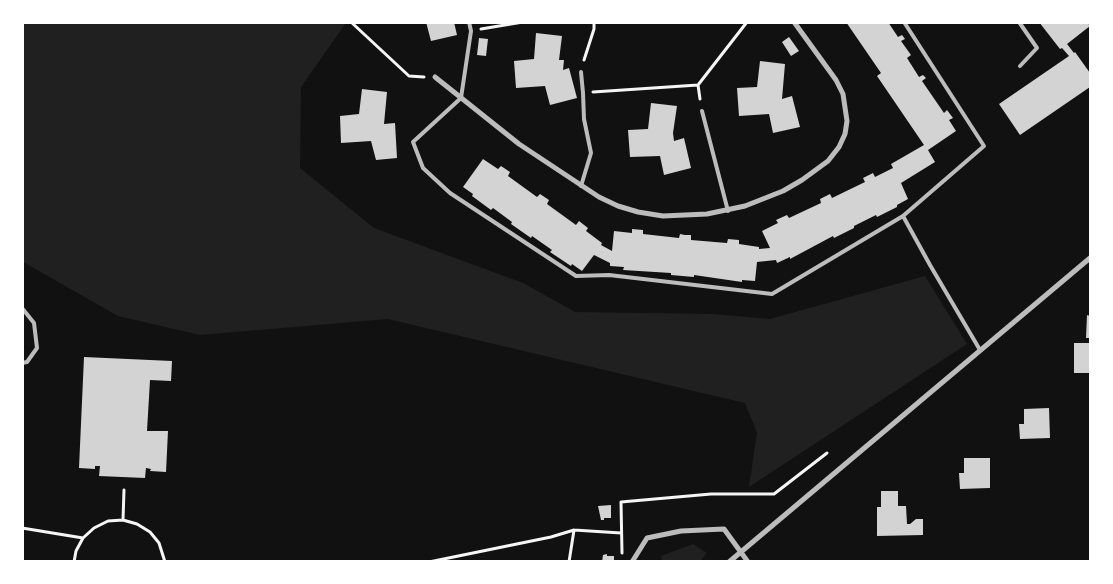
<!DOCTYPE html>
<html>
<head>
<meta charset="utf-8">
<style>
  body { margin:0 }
  #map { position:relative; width:1113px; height:584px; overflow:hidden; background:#111; font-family:"Nunito Sans",sans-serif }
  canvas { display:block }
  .frame { position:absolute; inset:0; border:24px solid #fff; pointer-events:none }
</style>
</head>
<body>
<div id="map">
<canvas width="1113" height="584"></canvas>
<div class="frame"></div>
</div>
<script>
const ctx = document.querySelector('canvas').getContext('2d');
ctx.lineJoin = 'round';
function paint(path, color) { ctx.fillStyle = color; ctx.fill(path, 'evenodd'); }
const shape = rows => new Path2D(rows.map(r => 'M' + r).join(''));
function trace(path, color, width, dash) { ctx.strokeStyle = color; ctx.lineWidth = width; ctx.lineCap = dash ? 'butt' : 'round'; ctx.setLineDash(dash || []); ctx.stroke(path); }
paint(shape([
  [23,22,346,23,301,87,300,168,374,228,523,283,575,312,713,314,770,319,925,276,967,344,749,487,757,433,745,403,388,319,200,335,118,316,23,262],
  [693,544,707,553,700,561,662,561,661,556]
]), '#202020');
paint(shape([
  [426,22,454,22,457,35,431,41],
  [846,22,888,22,898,37,902,35,905,39,901,41,911,55,907,58,919,77,923,75,926,78,922,81,944,113,947,110,953,118,949,120,956,131,928,150,935,162,901,183,908,199,897,205,897,207,877,217,876,215,854,226,854,228,834,238,833,236,790,259,790,257,777,263,776,260,757,262,755,281,742,280,742,282,694,275,694,277,671,275,671,273,623,270,624,267,610,266,610,263,594,255,582,271,572,264,571,266,550,252,552,250,532,236,531,238,511,224,512,222,493,208,491,210,472,196,473,194,463,187,483,159,498,169,501,166,510,172,508,176,537,197,540,194,549,200,547,204,576,225,579,221,588,228,586,231,602,243,601,245,612,251,614,231,632,233,632,229,643,230,643,234,679,238,680,234,685,235,691,235,691,240,727,243,728,239,739,240,739,244,759,247,759,249,770,248,762,231,778,223,776,220,787,215,789,218,821,203,820,199,830,194,832,198,865,182,863,178,873,173,875,177,893,168,891,164,924,145,877,76,881,73],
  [1039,22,1087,22,1090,26,1067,44,1074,53,1075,52,1090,73,1090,87,1020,135,999,104,1069,56,1062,48,1060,49],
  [536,33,562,36,559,60,564,60,563,70,569,68,577,98,550,105,545,86,516,88,514,61,534,59],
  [789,37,799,51,791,56,782,42],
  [479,38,488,39,486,56,477,55],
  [760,61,785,64,782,99,792,96,800,127,773,133,769,114,739,116,737,88,757,87],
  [362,89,387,92,384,124,395,123,397,158,376,160,371,141,341,143,340,116,359,114],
  [651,103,677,106,673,133,674,141,684,138,691,168,664,175,660,156,630,157,628,130,648,129],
  [1087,315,1090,316,1090,338,1086,338],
  [1074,343,1090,343,1090,373,1074,373],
  [84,357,172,361,171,381,150,380,147,431,168,431,166,472,150,471,151,469,146,468,145,478,99,476,100,466,95,466,95,469,79,468],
  [1049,408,1050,438,1020,439,1019,424,1024,424,1024,409],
  [964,458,990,458,990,488,960,489,959,473,964,473],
  [881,491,898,491,898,506,906,506,907,524,910,524,916,519,923,519,923,535,877,536,877,507,881,507],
  [611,505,611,518,604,518,604,520,601,520,598,506],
  [607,554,607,556,614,556,614,562,602,562,603,555]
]), '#d3d3d3');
trace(shape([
  [351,22,409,76,424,77],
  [481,29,523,22],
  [584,60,594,29,594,22],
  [698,85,700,99],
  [593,92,698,85,747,22],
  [123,520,124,490],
  [22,528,83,538],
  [622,553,621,502,711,494,774,494,827,453],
  [74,562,76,551,83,538,94,528,108,521,123,520,137,524,150,532,159,543,165,562],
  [429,562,551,537,574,530,621,533],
  [569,562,574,530]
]), '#f5f5f5', 3);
trace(shape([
  [469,22,471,31,461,98,413,142,423,168,450,193,576,276,609,275,772,294,903,216,984,146,904,22],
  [1019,22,1037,48,1020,66],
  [581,72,583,93,584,119,591,153,581,186],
  [702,111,728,211],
  [903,216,930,265,980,350],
  [22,308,34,323,37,348,27,362,22,363]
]), '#bcbcbc', 4);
trace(shape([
  [435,77,519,144,599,197,618,206,638,212,663,216,707,214,745,206,783,191,802,180,828,161,839,147,845,134,847,121,843,94,836,80,794,22],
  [632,562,647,538,681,531,724,529,748,562],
  [729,562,1090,258]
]), '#bcbcbc', 5);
</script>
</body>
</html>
